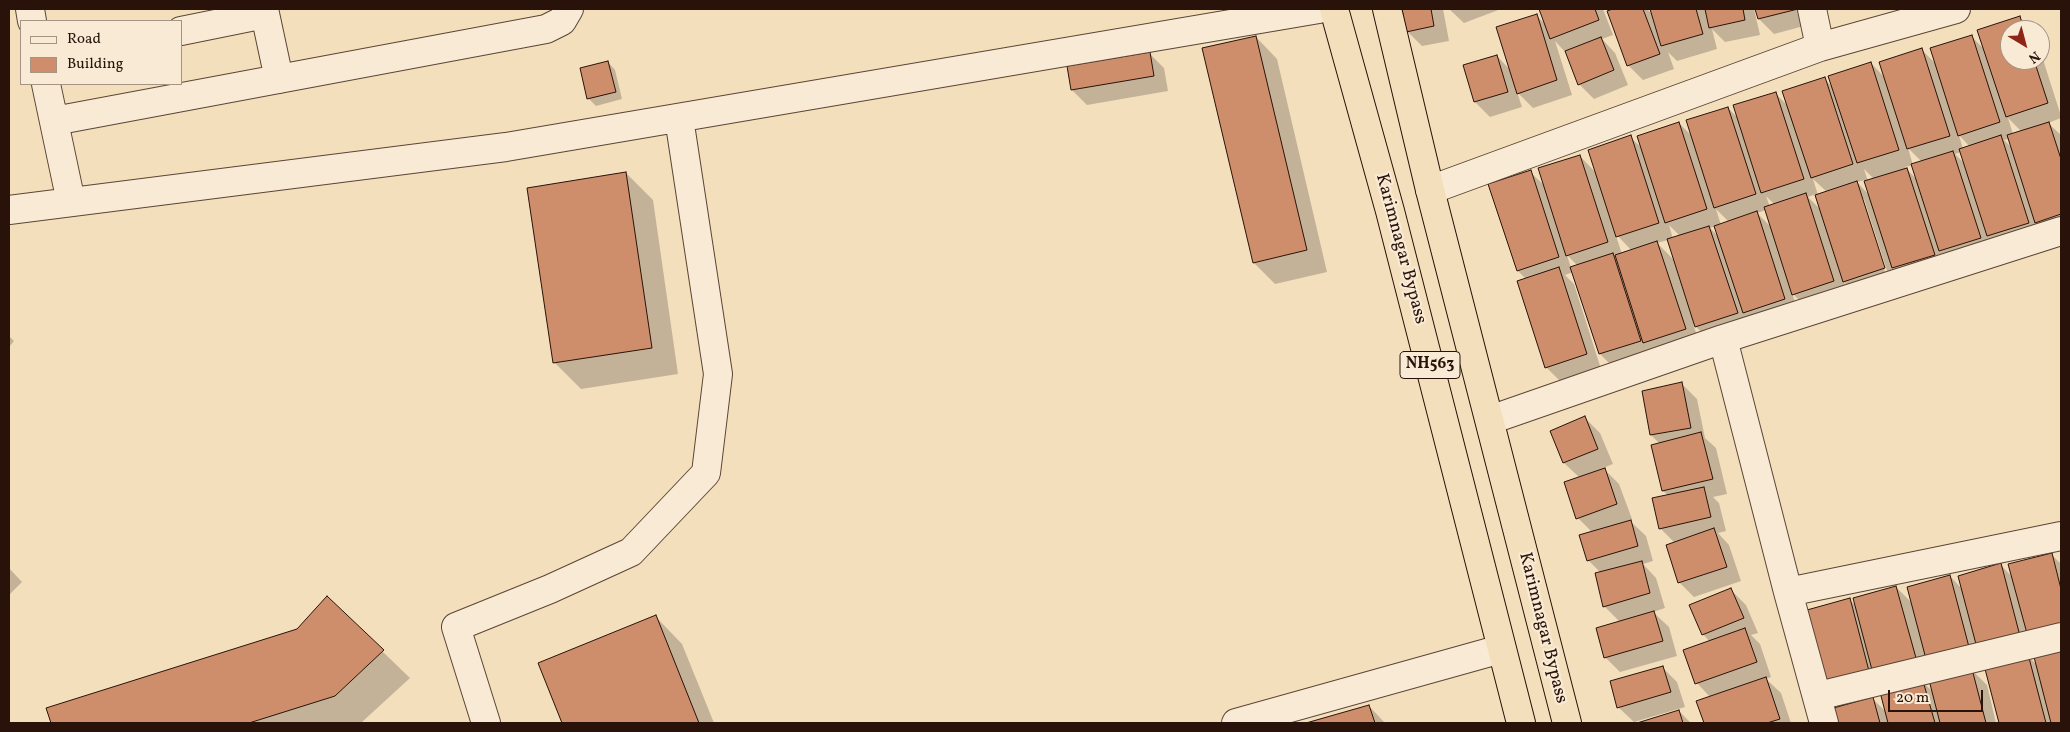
<!DOCTYPE html>
<html>
<head>
<meta charset="utf-8">
<style>
  body { margin:0 }
  #map { position:relative; width:2070px; height:732px; overflow:hidden; background:#f4dfbd; font-family:Vollkorn,serif }
  canvas { display:block }
  .frame { position:absolute; inset:0; border:10px solid #281209; pointer-events:none }
  .legend { position:absolute; left:20px; top:20px; width:162px; height:65px; box-sizing:border-box; background:#f8ead4; border:1px solid #a59483; margin:0; padding:6px 9px; list-style:none; font-size:15px; color:#281209 }
  .legend li { display:flex; align-items:center; gap:10px; height:25px }
  .legend b { width:25px; border:1px solid #a59483 }
  .north { position:absolute; left:2000px; top:20px; width:50px; height:50px; box-sizing:border-box; background:#f8ead4; border:1px solid #a59483; border-radius:50%; rotate:143deg; font-size:14px; font-weight:700; line-height:20px; text-align:center; color:#281209 }
  .north::after { content:''; display:block; margin:auto; width:18px; height:22px; background:#8f2418; clip-path:polygon(50% 0,100% 100%,50% 72%,0 100%) }
  .scale { position:absolute; left:1888px; top:690px; width:95px; height:22px; box-sizing:border-box; border:2px solid #281209; border-top:0; padding-left:6px; font-size:15px; line-height:18px; white-space:nowrap; color:#281209; -webkit-text-stroke:4px #f8ead4; paint-order:stroke }
</style>
</head>
<body>
<div id="map">
<canvas width="2070" height="732"></canvas>
<div class="frame"></div>
<ul class="legend">
<li><b style="height:6px;background:#f8ead4"></b>Road</li>
<li><b style="height:14px;background:#ce8e6c"></b>Building</li>
</ul>
<div class="north">N</div>
<div class="scale">20 m</div>
</div>
<script>
const ctx = document.querySelector('canvas').getContext('2d');
ctx.lineJoin = 'round';
function paint(path, color) { ctx.fillStyle = color; ctx.fill(path, 'evenodd'); }
const shape = rows => new Path2D(rows.map(r => 'M' + r).join(''));
function trace(path, color, width, dash) { ctx.strokeStyle = color; ctx.lineWidth = width; ctx.lineCap = dash ? 'butt' : 'round'; ctx.setLineDash(dash || []); ctx.stroke(path); }
function write(font, color, halo, rows, align = 'center') {
  ctx.font = font + ' Vollkorn,serif'; ctx.lineWidth = 4.5; ctx.setLineDash([]); ctx.textBaseline = 'middle'; ctx.strokeStyle = halo; ctx.fillStyle = color; for (const [text, x, y, turn = 0] of rows) {
    ctx.save(); ctx.translate(x, y); ctx.rotate((+turn || 0) * Math.PI / 180); ctx.textAlign = isNaN(turn) ? turn : align; if (halo) ctx.strokeText(text, 0, 0); ctx.fillText(text, 0, 0); ctx.restore();
  }
}
paint(shape([
  [1403,9,1443,9,1449,41,1422,46,1407,31],
  [1449,9,1501,9,1464,23],
  [1540,9,1603,9,1613,35,1602,39,1615,53,1628,85,1594,99,1579,84,1567,54,1555,41,1572,95,1533,108,1517,92,1522,107,1490,117,1475,102,1497,56,1512,72,1536,15,1547,26],
  [1617,9,1647,9,1653,15,1652,9,1754,9,1760,35,1725,42,1712,29,1717,49,1677,61,1668,52,1674,69,1643,80,1628,65,1608,12],
  [1757,9,1815,9,1819,22,1774,34,1759,19],
  [2019,17,2032,30,2010,30,2010,60,2040,60,2040,50,2061,116,2061,118,2048,123,2061,135,2061,234,2003,250,1991,238,1996,253,1908,283,1895,270,1899,283,1859,297,1844,282,1849,296,1808,309,1792,293,1799,314,1711,341,1693,324,1700,344,1615,369,1600,354,1573,272,1565,275,1574,284,1601,369,1561,382,1546,367,1526,279,1518,271,1530,172,1545,186,1580,156,1597,174,1630,137,1642,148,1679,123,1692,136,1728,108,1739,119,1775,93,1789,107,1824,78,1833,88,1871,63,1886,79,1921,49,1936,64,1971,36,1985,50],
  [2008,118,2022,132,2013,134],
  [1959,135,1970,147,1963,149],
  [2009,139,2012,148,2004,140],
  [1908,148,1922,162,1913,165],
  [1961,152,1965,164,1955,154],
  [1913,165,1917,180,1905,167],
  [1864,169,1874,179,1868,181],
  [1813,179,1827,192,1818,195],
  [1865,180,1870,196,1857,182],
  [1816,194,1821,210,1808,197],
  [1766,196,1775,205,1770,207],
  [1862,199,1864,199,1888,274,1886,275],
  [1716,209,1729,222,1721,225],
  [1766,210,1772,228,1757,213],
  [1669,225,1680,236,1673,239],
  [1716,226,1720,238,1710,228],
  [1615,233,1632,251,1622,254],
  [1668,240,1675,261,1657,243],
  [1567,255,1578,266,1571,268],
  [1256,37,1277,59,1327,272,1275,284,1254,263,1204,49],
  [1149,53,1164,68,1168,91,1087,105,1072,90],
  [608,62,615,70,622,99,596,106,588,98],
  [626,173,653,200,678,374,581,389,554,362],
  [9,336,14,341,9,347],
  [1682,384,1697,399,1705,438,1716,448,1727,494,1713,497,1719,503,1726,531,1718,533,1729,545,1741,581,1694,597,1679,582,1675,543,1660,528,1669,496,1663,491,1652,446,1660,444,1651,435,1643,392],
  [1585,418,1600,433,1613,464,1603,468,1619,484,1632,519,1629,520,1646,536,1653,561,1643,564,1656,578,1665,608,1653,612,1669,627,1677,656,1620,672,1605,657,1620,622,1604,606,1600,572,1588,560,1592,532,1578,518,1580,478,1564,463],
  [2051,554,2061,564,2061,646,2025,653,2037,665,2061,651,2061,723,2000,723,1986,666,1842,696,1850,600,1857,607,1896,587,1913,604,1950,576,1963,590,2001,565,2013,578],
  [9,568,22,582,9,595],
  [1731,590,1746,605,1758,633,1751,635,1760,644,1771,677,1766,679,1781,693,1791,723,1705,723,1698,701,1710,697,1697,683,1710,642,1703,634],
  [327,598,410,678,362,722,52,723,48,709,298,630],
  [656,617,682,644,714,723,564,723,540,664],
  [1662,667,1677,682,1685,707,1634,722,1618,707],
  [1972,670,1987,685,1996,723,1835,723,1873,699,1887,713,1923,682,1933,692],
  [1369,706,1385,723,1311,723],
  [1679,711,1691,723,1641,723]
]), '#0003');
const building = shape([
  [1402,9,1431,9,1434,26,1406,32,1402,9],
  [1539,9,1595,9,1599,20,1550,39,1539,9],
  [1613,9,1643,9,1660,54,1627,66,1607,11,1613,9],
  [1650,9,1696,9,1703,34,1661,46,1650,9],
  [1705,9,1743,9,1745,20,1709,28,1705,9],
  [1755,9,1798,9,1758,19,1755,9],
  [1537,14,1557,80,1517,94,1496,27,1537,14],
  [2020,16,2024,30,2010,30,2010,60,2034,60,2048,103,2006,117,1977,30,2020,16],
  [1972,35,2000,122,1958,136,1930,48,1972,35],
  [1256,36,1307,250,1253,263,1202,48,1256,36],
  [1601,37,1614,70,1578,85,1565,51,1601,37],
  [1922,48,1950,136,1907,149,1879,62,1922,48],
  [1150,52,1154,76,1071,90,1067,66,1150,52],
  [1497,55,1508,92,1474,102,1463,65,1497,55],
  [608,61,616,92,587,99,580,68,608,61],
  [1871,62,1899,150,1857,163,1828,76,1871,62],
  [1825,77,1853,164,1811,178,1782,91,1825,77],
  [1776,92,1804,179,1761,193,1733,105,1776,92],
  [1728,107,1756,194,1714,208,1686,120,1728,107],
  [1679,122,1707,209,1665,223,1637,136,1679,122],
  [2049,122,2061,159,2061,214,2035,223,2007,135,2049,122],
  [1631,135,1659,223,1616,237,1588,150,1631,135],
  [2001,135,2029,223,1987,236,1959,149,2001,135],
  [1953,151,1981,238,1939,251,1911,164,1953,151],
  [1580,155,1608,242,1566,256,1538,168,1580,155],
  [1907,168,1935,255,1892,268,1864,181,1907,168],
  [1531,170,1559,257,1517,271,1488,184,1531,170],
  [626,172,652,348,553,363,527,188,626,172],
  [1857,181,1885,268,1843,282,1815,195,1857,181],
  [1806,193,1834,281,1792,295,1764,207,1806,193],
  [1757,211,1785,299,1743,313,1714,226,1757,211],
  [1709,226,1738,313,1695,327,1667,239,1709,226],
  [1657,241,1686,329,1643,343,1615,255,1657,241],
  [1613,253,1641,341,1599,354,1570,267,1613,253],
  [1559,267,1587,354,1545,368,1517,281,1559,267],
  [1682,382,1691,428,1650,435,1642,391,1682,382],
  [1585,416,1598,449,1563,463,1550,431,1585,416],
  [1701,432,1713,479,1662,491,1651,445,1701,432],
  [1605,468,1617,504,1576,519,1564,482,1605,468],
  [1704,487,1711,517,1659,529,1652,498,1704,487],
  [1631,520,1638,546,1587,561,1579,535,1631,520],
  [1714,528,1727,567,1678,583,1666,545,1714,528],
  [2052,553,2061,589,2061,628,2028,637,2008,564,2052,553],
  [1642,561,1650,593,1603,607,1595,573,1642,561],
  [2001,563,2020,636,1977,648,1958,576,2001,563],
  [1950,575,1969,647,1926,659,1907,587,1950,575],
  [1896,586,1916,658,1872,670,1853,598,1896,586],
  [1731,588,1744,618,1702,635,1689,605,1731,588],
  [327,596,384,650,335,696,249,723,51,723,46,708,297,629,327,596],
  [1850,598,1869,671,1826,682,1807,610,1850,598],
  [1654,611,1663,641,1604,658,1596,628,1654,611],
  [656,615,699,723,562,723,538,663,656,615],
  [1745,628,1757,662,1695,684,1683,650,1745,628],
  [2061,649,2061,723,2051,723,2034,657,2061,649],
  [2028,654,2046,723,1999,723,1984,665,2028,654],
  [1663,666,1671,692,1617,708,1610,681,1663,666],
  [1972,669,1986,723,1940,723,1929,680,1972,669],
  [1766,677,1780,719,1767,723,1704,723,1696,701,1766,677],
  [1923,681,1935,723,1888,723,1880,692,1923,681],
  [1873,697,1880,723,1834,723,1830,709,1873,697],
  [1369,705,1375,723,1306,723,1369,705],
  [1679,710,1683,723,1637,723,1679,710]
]);
paint(building, '#ce8e6c');
trace(building, '#281209', 1);
const minor = shape([
  [30,9,32,21],
  [264,9,279,79],
  [1812,9,1820,47],
  [181,31,265,14],
  [46,84,71,202],
  [54,121,546,29,562,21,569,9],
  [1430,190,1820,47,1956,9],
  [9,210,506,147,1319,9],
  [1723,339,1788,592,1824,723],
  [1490,420,1723,339,2061,231],
  [1788,592,2061,536],
  [1818,696,2061,637],
  [486,723,456,627,550,589,631,552,706,473,718,374,679,118],
  [1236,723,1501,649]
]);
const highway = shape([
  [1334,9,1390,211,1521,723],
  [1387,9,1430,190,1567,723]
]);
trace(minor, '#5b4536', 30);
trace(highway, '#281209', 30);
trace(minor, '#f8ead4', 28);
trace(highway, '#f4dfbd', 28);
for (const [x, y, w] of [
  [1430,365,60]
]) { const box = new Path2D(); box.roundRect(x - w / 2, y - 13.5, w, 27, 4); ctx.fillStyle = '#f8ead4'; ctx.fill(box); trace(box, '#281209', 1); }
write('bold 16px', '#281209', null, [
  ["NH563",1430,365]
]);
write('18px', '#281209', '#f8ead4', [
  ["Karimnagar Bypass",1400,249,75],
  ["Karimnagar Bypass",1542,628,76]
]);
</script>
</body>
</html>
